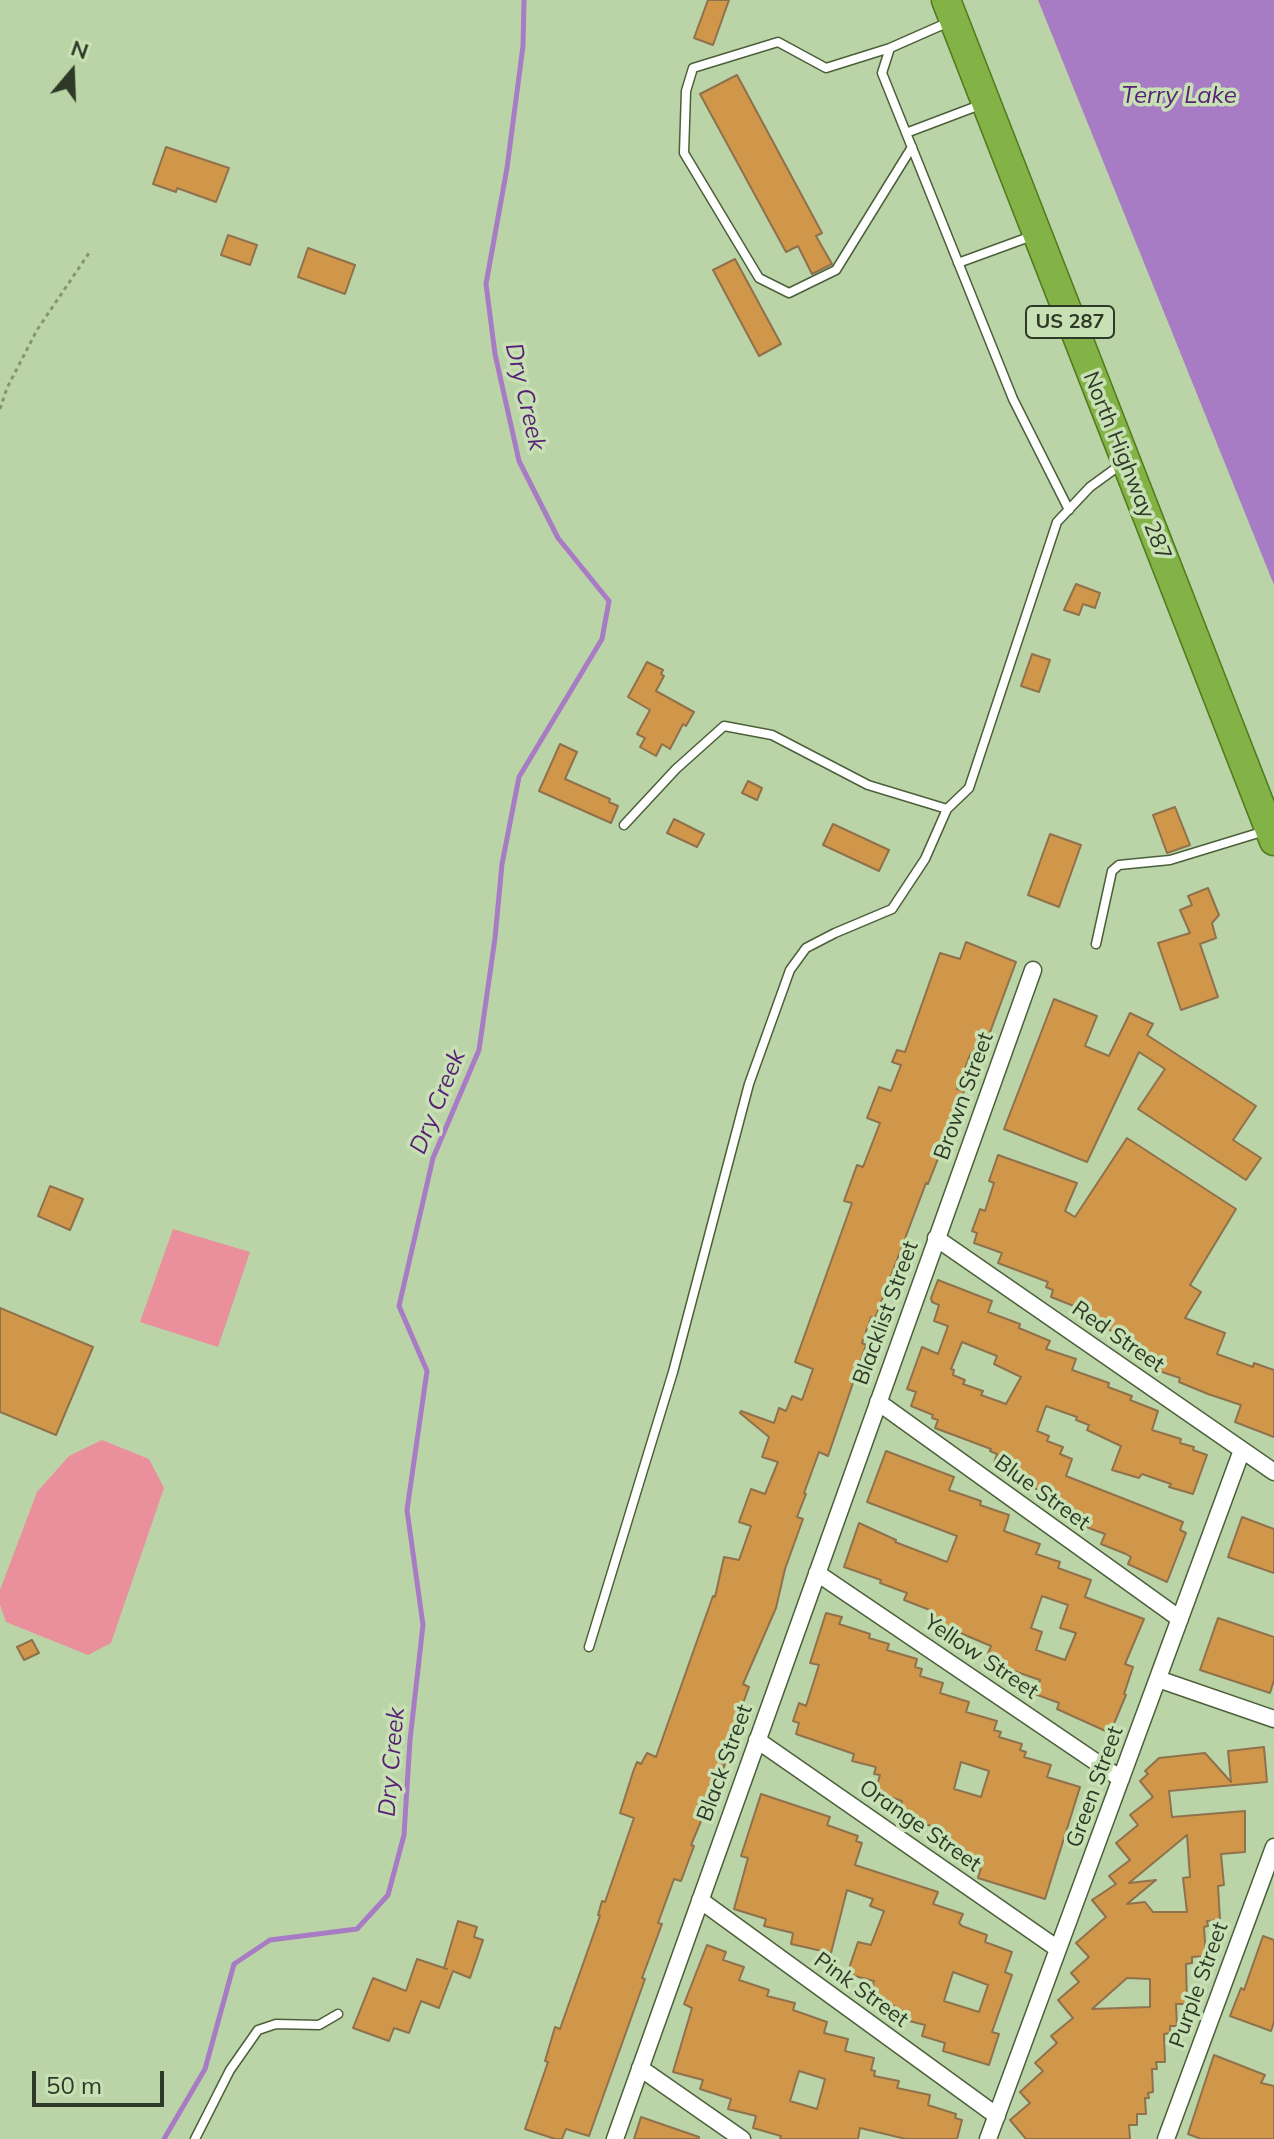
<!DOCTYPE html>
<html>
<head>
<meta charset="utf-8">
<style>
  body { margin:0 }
  #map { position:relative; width:1274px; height:2139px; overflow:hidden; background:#bbd4a7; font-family:Mulish,sans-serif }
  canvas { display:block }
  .north { position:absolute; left:32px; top:32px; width:80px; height:80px; -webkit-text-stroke:6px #c7e1b4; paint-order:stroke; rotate:19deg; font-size:22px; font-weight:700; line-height:32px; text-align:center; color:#2f3927 }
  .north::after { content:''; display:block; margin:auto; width:28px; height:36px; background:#2f3927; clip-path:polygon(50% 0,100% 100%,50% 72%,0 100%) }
  .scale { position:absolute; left:32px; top:2071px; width:132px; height:36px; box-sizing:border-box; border:4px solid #2f3927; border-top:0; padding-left:10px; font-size:24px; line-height:28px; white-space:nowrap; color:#2f3927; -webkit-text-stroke:6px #c7e1b4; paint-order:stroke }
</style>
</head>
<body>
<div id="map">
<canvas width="1274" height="2139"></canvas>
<div class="north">N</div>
<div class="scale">50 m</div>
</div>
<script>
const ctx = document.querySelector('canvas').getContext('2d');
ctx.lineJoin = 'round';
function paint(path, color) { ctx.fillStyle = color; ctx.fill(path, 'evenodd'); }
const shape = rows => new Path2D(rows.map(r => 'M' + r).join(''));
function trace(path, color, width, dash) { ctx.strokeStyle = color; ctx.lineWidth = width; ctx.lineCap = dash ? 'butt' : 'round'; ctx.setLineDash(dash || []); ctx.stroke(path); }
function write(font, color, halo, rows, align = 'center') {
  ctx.font = font + ' Mulish,sans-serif'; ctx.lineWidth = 7; ctx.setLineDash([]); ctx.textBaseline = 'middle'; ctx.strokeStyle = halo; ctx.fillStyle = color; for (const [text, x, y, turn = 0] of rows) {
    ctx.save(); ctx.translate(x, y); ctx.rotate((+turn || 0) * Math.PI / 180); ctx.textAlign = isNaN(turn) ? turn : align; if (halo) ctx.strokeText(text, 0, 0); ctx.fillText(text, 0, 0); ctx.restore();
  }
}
paint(shape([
  [173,1229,250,1252,218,1347,140,1322],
  [102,1440,149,1459,164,1488,111,1643,88,1655,6,1622,0,1605,0,1590,37,1492,69,1456]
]), '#e9909c');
paint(shape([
  [1038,0,1274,0,1274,585]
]), '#a87cc4');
trace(shape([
  [164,2139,205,2069,234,1964,270,1940,357,1929,388,1895,404,1835,410,1740,423,1625,407,1510,427,1371,399,1306,433,1158,479,1050,495,938,502,864,519,777,602,639,609,601,558,538,519,461,495,354,486,284,507,168,523,46,524,0]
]), '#a87cc4', 5);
const building = shape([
  [708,0,729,0,713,45,694,38,708,0],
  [737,75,822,233,816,236,832,264,812,274,798,246,786,252,700,94,737,75],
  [166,147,229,168,216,202,177,188,176,192,153,184,166,147],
  [228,235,257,245,250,265,221,255,228,235],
  [308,248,355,265,345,294,298,277,308,248],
  [735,259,781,344,759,356,713,270,735,259],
  [1076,584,1100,593,1095,608,1083,604,1079,615,1064,610,1076,584],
  [1032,654,1050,660,1039,692,1021,686,1032,654],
  [647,662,663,670,661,674,664,676,656,691,694,712,686,726,683,724,670,749,662,744,656,756,640,747,645,738,637,734,650,710,628,697,647,662],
  [560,744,577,752,565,779,610,799,609,802,618,806,611,823,539,791,560,744],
  [748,781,762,788,757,800,742,793,748,781],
  [1175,807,1190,845,1167,853,1153,815,1175,807],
  [674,819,704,834,697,847,667,833,674,819],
  [833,824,889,850,879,871,823,845,833,824],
  [1050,834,1081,845,1059,907,1028,895,1050,834],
  [1208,888,1219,915,1212,923,1216,938,1200,944,1218,997,1181,1010,1158,943,1190,933,1180,910,1192,905,1188,896,1208,888],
  [966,942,1016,962,982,1054,973,1051,970,1055,957,1089,964,1091,949,1131,928,1184,926,1183,875,1318,871,1317,862,1343,866,1345,828,1456,819,1452,804,1493,806,1494,797,1517,803,1519,785,1569,776,1608,743,1684,749,1687,721,1763,725,1764,691,1845,694,1846,681,1881,674,1879,658,1923,662,1924,642,1978,645,1979,589,2136,566,2129,562,2139,555,2139,525,2129,548,2062,545,2061,555,2027,560,2029,600,1916,598,1915,602,1901,605,1902,634,1818,620,1813,633,1772,637,1762,641,1764,647,1753,656,1757,703,1624,713,1596,715,1597,724,1557,739,1560,751,1526,739,1522,751,1489,765,1494,778,1462,762,1457,769,1437,740,1413,741,1411,774,1423,779,1408,786,1411,792,1396,802,1400,813,1369,795,1362,852,1203,844,1201,857,1165,863,1167,880,1123,867,1118,879,1087,891,1091,901,1065,892,1062,897,1050,905,1052,940,953,960,959,966,942],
  [1054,999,1097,1016,1085,1046,1109,1056,1130,1013,1153,1024,1147,1035,1256,1106,1233,1140,1261,1158,1246,1180,1138,1109,1165,1069,1139,1052,1087,1162,1004,1129,1054,999],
  [1127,1138,1236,1209,1190,1285,1201,1292,1185,1318,1225,1333,1217,1354,1253,1367,1254,1363,1274,1370,1274,1437,1235,1422,1241,1405,1208,1394,1179,1382,1180,1378,1153,1369,1155,1363,1127,1352,1132,1338,1104,1328,1106,1322,1078,1312,1079,1308,1051,1297,1053,1290,1046,1287,1048,1282,998,1263,1002,1253,974,1243,977,1233,972,1231,980,1209,985,1211,994,1183,989,1181,998,1155,1077,1183,1065,1211,1075,1217,1127,1138],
  [50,1186,83,1199,70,1230,38,1216,50,1186],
  [938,1280,992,1301,988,1312,1020,1324,1019,1328,1050,1341,1046,1349,1076,1359,1072,1370,1109,1383,1108,1387,1132,1396,1130,1400,1158,1411,1152,1430,1181,1439,1180,1443,1194,1447,1193,1450,1207,1455,1193,1494,1169,1487,1171,1484,1142,1474,1139,1478,1112,1470,1121,1446,1087,1430,1089,1425,1076,1420,1077,1417,1046,1406,1037,1431,1049,1436,1047,1441,1063,1447,1060,1454,1072,1459,1066,1476,1183,1522,1180,1530,1186,1533,1167,1582,1128,1564,1131,1557,1126,1554,1101,1544,1105,1534,1059,1517,1063,1508,1045,1502,1048,1493,1020,1483,1023,1474,994,1463,997,1454,990,1451,991,1449,935,1428,938,1420,932,1418,933,1415,911,1406,916,1392,907,1389,922,1347,938,1354,948,1326,934,1321,939,1305,932,1302,931,1298,938,1280],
  [962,1342,997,1356,994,1364,1021,1377,1006,1404,981,1395,983,1391,963,1384,965,1380,953,1375,954,1370,951,1369,962,1342],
  [0,1308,93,1347,56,1435,0,1412,0,1308],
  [886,1451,954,1477,949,1490,981,1501,980,1505,1009,1515,1004,1531,1040,1544,1036,1554,1060,1562,1058,1568,1091,1580,1085,1597,1144,1619,1125,1664,1133,1667,1124,1694,1126,1695,1110,1733,1057,1709,1059,1703,1035,1694,1040,1680,985,1661,991,1646,932,1621,935,1612,904,1600,907,1593,880,1583,881,1580,844,1567,859,1523,896,1540,895,1542,947,1562,957,1536,867,1502,886,1451],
  [1042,1596,1068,1605,1060,1628,1076,1633,1065,1660,1036,1650,1042,1632,1031,1628,1042,1596],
  [1242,1517,1274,1529,1274,1573,1228,1557,1242,1517],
  [826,1613,842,1617,839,1624,861,1631,870,1634,869,1638,889,1644,887,1650,917,1659,915,1667,922,1669,920,1676,943,1683,940,1693,969,1702,966,1712,997,1721,994,1730,1001,1732,999,1737,1022,1744,1020,1750,1026,1752,1024,1757,1051,1765,1047,1777,1080,1787,1045,1899,978,1878,982,1864,954,1854,956,1844,928,1836,931,1826,898,1815,902,1801,875,1792,880,1775,874,1774,876,1767,852,1761,854,1754,796,1734,799,1723,793,1721,799,1703,806,1706,819,1665,810,1663,826,1613],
  [961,1762,989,1771,981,1797,954,1789,961,1762],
  [1218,1618,1274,1637,1274,1680,1270,1693,1200,1670,1218,1618],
  [32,1640,39,1653,24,1660,17,1647,32,1640],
  [1264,1747,1267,1782,1169,1791,1172,1817,1245,1811,1245,1852,1221,1854,1224,1885,1218,1886,1220,1920,1207,1921,1208,1926,1204,1927,1206,1956,1192,1957,1192,1963,1186,1964,1187,2004,1176,2004,1177,2026,1170,2026,1170,2033,1164,2034,1165,2062,1156,2062,1157,2069,1152,2069,1153,2092,1148,2093,1149,2098,1145,2098,1146,2114,1137,2114,1137,2125,1129,2125,1130,2139,1026,2139,1010,2120,1030,2103,1020,2092,1043,2071,1035,2063,1057,2043,1051,2036,1073,2018,1058,2000,1079,1982,1071,1973,1089,1957,1076,1943,1106,1917,1092,1900,1116,1884,1109,1876,1130,1860,1116,1843,1138,1825,1130,1815,1153,1797,1140,1781,1148,1774,1145,1771,1159,1758,1205,1753,1231,1782,1228,1751,1264,1747],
  [1187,1835,1190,1877,1183,1878,1187,1912,1153,1912,1145,1902,1127,1904,1156,1880,1129,1883,1187,1835],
  [1127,1978,1150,1979,1150,2007,1092,2009,1127,1978],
  [761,1794,830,1817,827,1825,858,1836,856,1841,862,1843,855,1865,938,1892,933,1904,963,1914,959,1923,962,1926,987,1935,985,1942,1012,1952,1005,1972,1012,1975,992,2032,999,2034,989,2065,943,2051,945,2043,922,2036,925,2025,897,2018,898,2015,892,2013,894,2006,869,1999,874,1981,847,1974,858,1942,871,1945,884,1911,870,1906,873,1899,847,1890,831,1953,791,1944,793,1933,764,1926,766,1919,734,1909,748,1858,741,1856,761,1794],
  [953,1972,988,1985,979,2012,944,2001,953,1972],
  [458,1921,477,1927,474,1937,483,1940,470,1978,453,1971,439,2008,421,2001,409,2033,394,2028,389,2041,353,2028,373,1978,406,1991,417,1959,447,1969,444,1968,458,1921],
  [1263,1936,1274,1940,1274,2022,1271,2031,1230,2016,1241,1988,1244,1990,1263,1936],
  [707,1945,726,1952,723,1960,744,1967,739,1980,769,1990,767,1996,795,2003,793,2010,827,2022,824,2033,848,2039,845,2051,874,2058,871,2070,875,2071,874,2076,899,2081,897,2088,930,2095,928,2105,956,2114,955,2118,962,2120,957,2139,906,2139,860,2128,858,2139,780,2139,781,2136,753,2128,756,2116,728,2109,731,2099,700,2089,703,2080,673,2072,692,2008,684,2004,707,1945],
  [799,2071,825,2079,817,2109,790,2101,799,2071],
  [1214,2055,1265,2075,1261,2083,1274,2086,1274,2139,1201,2139,1188,2134,1214,2055],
  [641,2117,699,2137,699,2139,634,2139,641,2117]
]);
paint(building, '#d0974b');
trace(building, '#8f714b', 2);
const service = shape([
  [949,22,890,48,882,73,1013,399,1069,510],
  [890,48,826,68,778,42,693,68,686,91,684,153,759,278,789,293,836,270,912,147],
  [906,133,980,105],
  [958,263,1032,236],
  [624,825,676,769,724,726,772,735,868,785,947,809,969,788,1057,522,1090,487,1123,463],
  [1096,944,1112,871,1119,865,1170,860,1265,831],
  [589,1647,673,1372,749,1084,790,970,806,948,835,933,892,909,925,859,947,809],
  [195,2139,230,2070,258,2030,276,2024,319,2025,338,2014]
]);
const minor = shape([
  [936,1238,1274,1472],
  [878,1402,1180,1619],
  [817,1573,1121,1779],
  [1158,1679,1274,1719],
  [757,1740,1058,1949],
  [700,1900,997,2116],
  [640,2068,742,2139],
  [615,2139,1033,970],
  [988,2139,1242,1450],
  [1166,2139,1274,1847]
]);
const trunk = shape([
  [946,0,1274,841]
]);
trace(service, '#4b6039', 11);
trace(minor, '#4b6039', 19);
trace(trunk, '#517b1d', 31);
trace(shape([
  [0,409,7,388,37,330,89,253]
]), '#839674', 3, [4, 4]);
trace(service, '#fff', 8);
trace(minor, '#fff', 16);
trace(trunk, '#83b246', 28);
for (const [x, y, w] of [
  [1070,322,88]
]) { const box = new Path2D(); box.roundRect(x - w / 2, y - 16, w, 32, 6); ctx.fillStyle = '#c7e1b4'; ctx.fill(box); trace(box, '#2f3927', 2); }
write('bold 20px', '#2f3927', null, [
  ["US 287",1070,322]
]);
write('22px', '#2f3927', '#c7e1b4', [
  ["North Highway 287",1127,466,68],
  ["Brown Street",964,1096,-70],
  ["Blacklist Street",886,1313,-70],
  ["Red Street",1118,1337,35],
  ["Blue Street",1042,1493,36],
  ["Yellow Street",981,1657,34],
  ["Black Street",725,1763,-70],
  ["Green Street",1095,1787,-70],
  ["Orange Street",920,1826,35],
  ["Purple Street",1199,1985,-70],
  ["Pink Street",861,1990,36]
]);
write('italic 24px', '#581f76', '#c7e1b4', [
  ["Terry Lake",1179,96],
  ["Dry Creek",525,397,77],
  ["Dry Creek",438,1102,-68],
  ["Dry Creek",392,1762,-85]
]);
</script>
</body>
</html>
